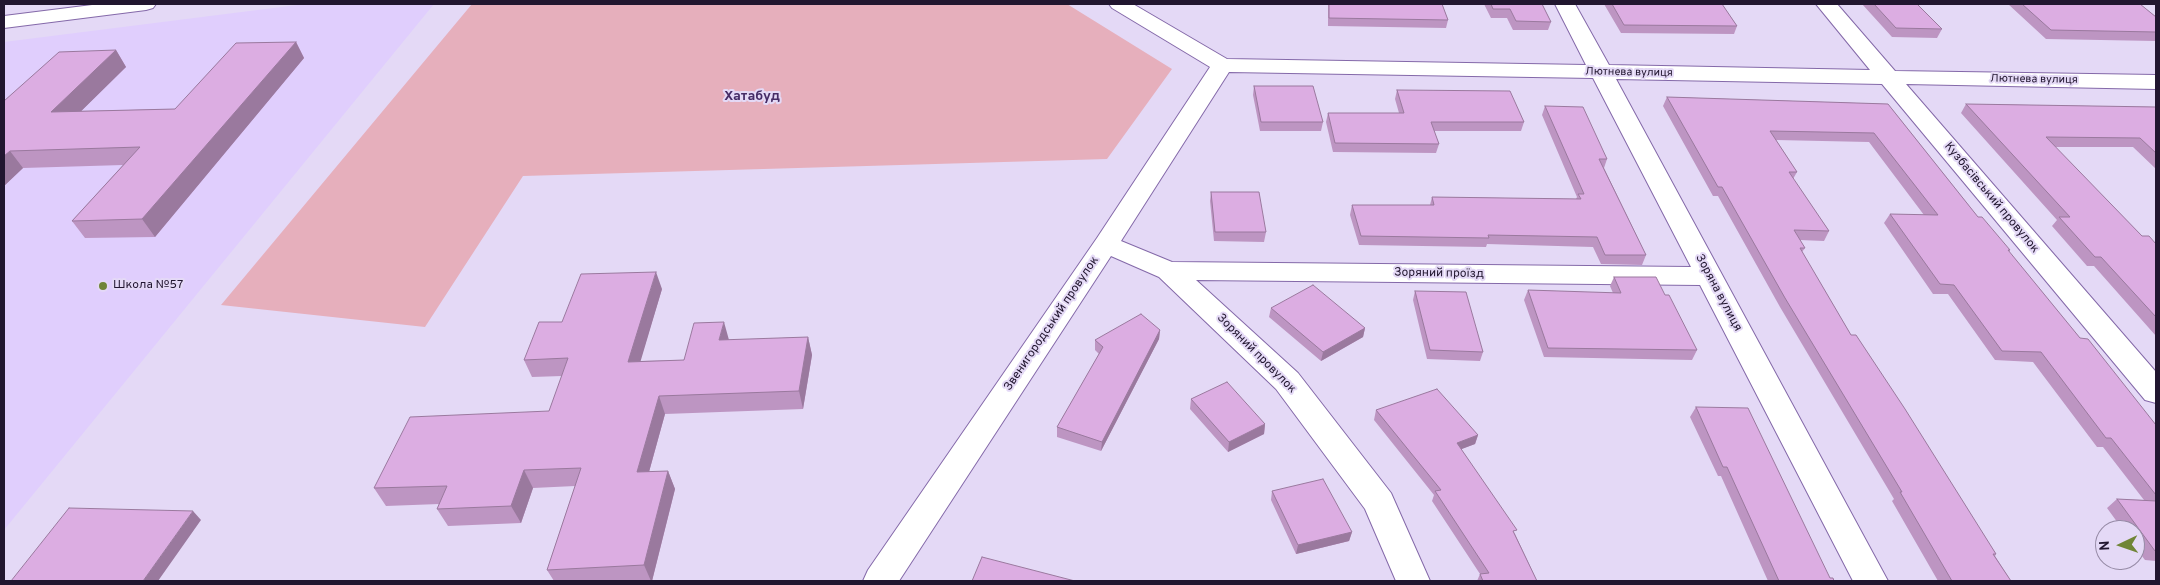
<!DOCTYPE html>
<html>
<head>
<meta charset="utf-8">
<style>
  body { margin:0 }
  #map { position:relative; width:2160px; height:585px; overflow:hidden; background:#e4d9f6; font-family:Overpass,sans-serif }
  canvas { display:block }
  .frame { position:absolute; inset:0; border:5px solid #21162f; pointer-events:none }
  .north { position:absolute; left:2095px; top:520px; width:50px; height:50px; box-sizing:border-box; background:#e4d9f6; border:1px solid #968ba6; border-radius:50%; rotate:267deg; font-size:14px; font-weight:700; line-height:20px; text-align:center; color:#21162f }
  .north::after { content:''; display:block; margin:auto; width:18px; height:22px; background:#708537; clip-path:polygon(50% 0,100% 100%,50% 72%,0 100%) }
</style>
</head>
<body>
<div id="map">
<canvas width="2160" height="585"></canvas>
<div class="frame"></div>
<div class="north">N</div>
</div>
<script>
const ctx = document.querySelector('canvas').getContext('2d');
ctx.lineJoin = 'round';
function paint(path, color) { ctx.fillStyle = color; ctx.fill(path, 'evenodd'); }
const shape = rows => new Path2D(rows.map(r => 'M' + r).join(''));
function trace(path, color, width, dash) { ctx.strokeStyle = color; ctx.lineWidth = width; ctx.lineCap = dash ? 'butt' : 'round'; ctx.setLineDash(dash || []); ctx.stroke(path); }
function write(font, color, halo, rows, align = 'center') {
  ctx.font = font + ' Overpass,sans-serif'; ctx.lineWidth = 4; ctx.setLineDash([]); ctx.textBaseline = 'middle'; ctx.strokeStyle = halo; ctx.fillStyle = color; for (const [text, x, y, turn = 0] of rows) {
    ctx.save(); ctx.translate(x, y); ctx.rotate((+turn || 0) * Math.PI / 180); ctx.textAlign = isNaN(turn) ? turn : align; if (halo) ctx.strokeText(text, 0, 0); ctx.fillText(text, 0, 0); ctx.restore();
  }
}
paint(shape([
  [305,4,434,4,4,530,4,42]
]), '#e0cefd');
paint(shape([
  [472,4,1067,4,1172,69,1107,159,523,176,425,327,221,305]
]), '#e6afbc');
const street = shape([
  [100,4,156,4,153,8,146,10,4,28,4,16,100,4],
  [1109,4,1133,4,1227,59,1586,65,1555,4,1575,4,1609,65,1870,70,1816,4,1837,4,1895,71,2156,75,2156,89,1906,84,2156,372,2156,403,2145,400,1882,84,1616,79,1888,581,1853,581,1700,285,1196,280,1298,373,1391,493,1430,581,1396,581,1365,509,1276,389,1159,277,1111,256,899,581,863,581,868,570,1097,238,1210,67,1112,8,1109,4],
  [1229,72,1593,78,1691,267,1172,262,1121,241,1229,72]
]);
trace(street, '#8469a9', 2);
paint(street, '#fff');
paint(shape([
  [1328,4,1442,4,1448,20,1446,28,1328,26],
  [1484,4,1542,4,1551,22,1548,30,1513,30,1507,18,1491,18],
  [1604,4,1722,4,1737,26,1734,34,1621,33],
  [1862,4,1917,4,1942,29,1937,38,1892,37],
  [2008,4,2140,4,2156,17,2156,41,2046,39],
  [296,42,304,58,155,237,85,238,72,221,123,165,23,168,4,186,4,101,116,50,126,67,81,111,175,109],
  [1254,86,1323,122,1321,131,1260,131,1253,95],
  [1397,90,1524,122,1521,131,1434,131,1439,144,1436,153,1333,152,1326,122,1328,113,1399,113,1395,99],
  [1667,97,1888,104,1978,217,2010,250,2009,252,2080,338,2156,425,2156,561,2145,560,2135,547,2135,530,2123,530,2107,508,2117,499,2144,500,2103,447,2097,447,2033,362,1995,360,1948,294,1933,294,1884,223,1890,214,1924,215,1869,142,1776,140,1797,172,1793,179,1829,231,1824,241,1800,240,1805,248,1802,252,1851,335,1996,554,1995,556,2011,581,1938,581,1892,501,1894,499,1780,307,1718,196,1713,196,1663,106],
  [1966,104,2156,107,2156,169,2133,147,2055,147,2142,236,2156,244,2156,336,2094,266,2087,266,2052,226,2057,220,1961,113],
  [1545,106,1607,159,1604,168,1646,255,1642,265,1601,264,1593,247,1487,244,1486,247,1359,245,1350,215,1352,205,1430,205,1432,197,1576,199,1577,197,1542,115],
  [1211,192,1266,232,1264,242,1214,241,1210,201],
  [1614,277,1665,295,1697,350,1692,360,1544,357,1524,300,1528,290,1613,293,1610,286],
  [662,289,640,361,684,360,729,340,808,337,812,355,803,409,665,414,649,472,668,471,675,489,652,581,554,581,547,570,575,486,533,488,521,523,448,526,437,509,439,504,386,506,374,488,549,411,562,376,532,377,524,360,562,322],
  [1415,291,1483,352,1480,361,1427,359,1413,300],
  [1271,308,1365,328,1363,337,1321,361,1269,317],
  [1160,330,1159,339,1101,451,1057,437,1057,427,1099,354,1095,350,1095,340],
  [1191,399,1265,424,1264,434,1228,452,1190,409],
  [1696,407,1830,578,1834,581,1768,581,1721,476,1718,476,1690,417],
  [1376,410,1478,435,1475,444,1461,449,1515,534,1537,581,1477,581,1480,574,1432,501,1434,495,1374,420],
  [1272,491,1352,532,1349,541,1296,554,1271,500]
]), '#bd95c2');
paint(shape([
  [296,42,304,58,155,237,142,219],
  [116,50,126,67,63,129,51,112],
  [10,151,23,168,4,186,4,156],
  [656,272,662,289,635,380,628,362],
  [724,322,729,340,719,340],
  [1365,328,1363,337,1321,361,1323,352],
  [1160,330,1159,339,1101,451,1102,442],
  [808,337,812,355,803,409,799,391],
  [659,396,665,414,644,490,637,472],
  [1265,424,1264,434,1228,452,1229,442],
  [1478,435,1475,444,1454,452,1457,443],
  [524,470,533,488,521,523,511,506],
  [668,471,675,489,652,581,651,581,644,565],
  [193,511,201,520,158,581,143,581],
  [1352,532,1349,541,1296,554,1298,545]
]), '#9a799e');
const building = shape([
  [1329,4,1442,4,1448,20,1329,18,1329,4],
  [1491,4,1542,4,1551,22,1516,21,1510,9,1493,9,1491,4],
  [1612,4,1722,4,1737,26,1624,25,1612,4],
  [1874,4,1917,4,1942,29,1896,28,1874,4],
  [2022,4,2140,4,2156,17,2156,32,2051,30,2022,4],
  [296,42,142,219,72,221,140,147,10,151,4,156,4,101,59,52,116,50,51,112,175,109,236,43,296,42],
  [1254,86,1313,86,1323,122,1261,122,1254,86],
  [1397,90,1510,91,1524,122,1431,122,1439,144,1335,143,1328,113,1404,113,1397,90],
  [1667,97,1888,104,1978,217,1982,217,2010,250,2008,250,2080,338,2088,339,2156,425,2156,495,2111,438,2106,438,2041,352,2002,351,1954,285,1940,284,1890,214,1938,215,1874,133,1770,131,1797,172,1789,172,1829,231,1794,230,1805,248,1800,248,1851,335,1856,335,1905,409,1996,554,1993,554,2011,581,1952,581,1900,492,1902,492,1785,298,1722,187,1718,187,1667,97],
  [1966,104,2156,107,2156,153,2140,138,2046,137,2142,236,2149,236,2156,244,2156,317,2101,257,2095,257,2059,217,2070,217,1966,104],
  [1545,106,1583,107,1607,159,1599,159,1646,255,1605,255,1597,237,1488,235,1489,238,1361,236,1352,205,1434,205,1432,197,1581,199,1578,194,1584,194,1545,106],
  [1211,192,1259,192,1266,232,1215,232,1211,192],
  [656,272,628,362,684,360,694,323,724,322,719,340,808,337,799,391,659,396,637,472,668,471,644,565,547,570,581,468,524,470,511,506,437,509,447,486,374,488,410,417,549,411,568,358,524,360,539,322,562,322,581,274,656,272],
  [1614,277,1656,277,1665,295,1669,295,1697,350,1548,348,1528,290,1621,293,1614,277],
  [1313,285,1365,328,1323,352,1271,308,1313,285],
  [1415,291,1466,292,1483,352,1430,350,1415,291],
  [1141,314,1160,330,1102,442,1057,427,1103,347,1095,340,1141,314],
  [1227,382,1265,424,1229,442,1191,399,1227,382],
  [1437,389,1478,435,1457,443,1517,530,1513,531,1537,581,1483,581,1480,574,1489,573,1435,491,1441,490,1376,410,1437,389],
  [1696,407,1748,408,1830,578,1833,578,1834,581,1779,581,1727,467,1723,467,1696,407],
  [1323,479,1352,532,1298,545,1272,491,1323,479],
  [2117,499,2156,501,2156,551,2155,551,2117,499],
  [69,508,193,511,143,581,11,581,69,508],
  [982,557,1075,581,972,581,982,557]
]);
paint(building, '#dcade2');
trace(building, '#9a799e', 1);
for (const [x, y, r, color] of [
  [103,286,5,"#708537"]
]) { const dot = new Path2D(); dot.arc(x, y, r, 0, 2 * Math.PI); ctx.fillStyle = color; ctx.fill(dot); trace(dot, '#e4d9f6', 2); }
write('11px', '#21162f', '#e4d9f6', [
  ["Лютнева вулиця",1629,73,1],
  ["Лютнева вулиця",2034,80,1]
]);
write('12px', '#21162f', '#e4d9f6', [
  ["Кузбасівський провулок",1991,198,50],
  ["Зоряний проїзд",1439,274,1],
  ["Зоряна вулиця",1718,293,62],
  ["Звенигородський провулок",1052,324,-56],
  ["Зоряний провулок",1256,354,45]
]);
write('12px', '#21162f', '#e4d9f6', [
  ["Школа №57",113,286]
], 'left');
write('bold 14px', '#462c66', '#e4d9f6', [
  ["Хатабуд",752,97]
]);
</script>
</body>
</html>
